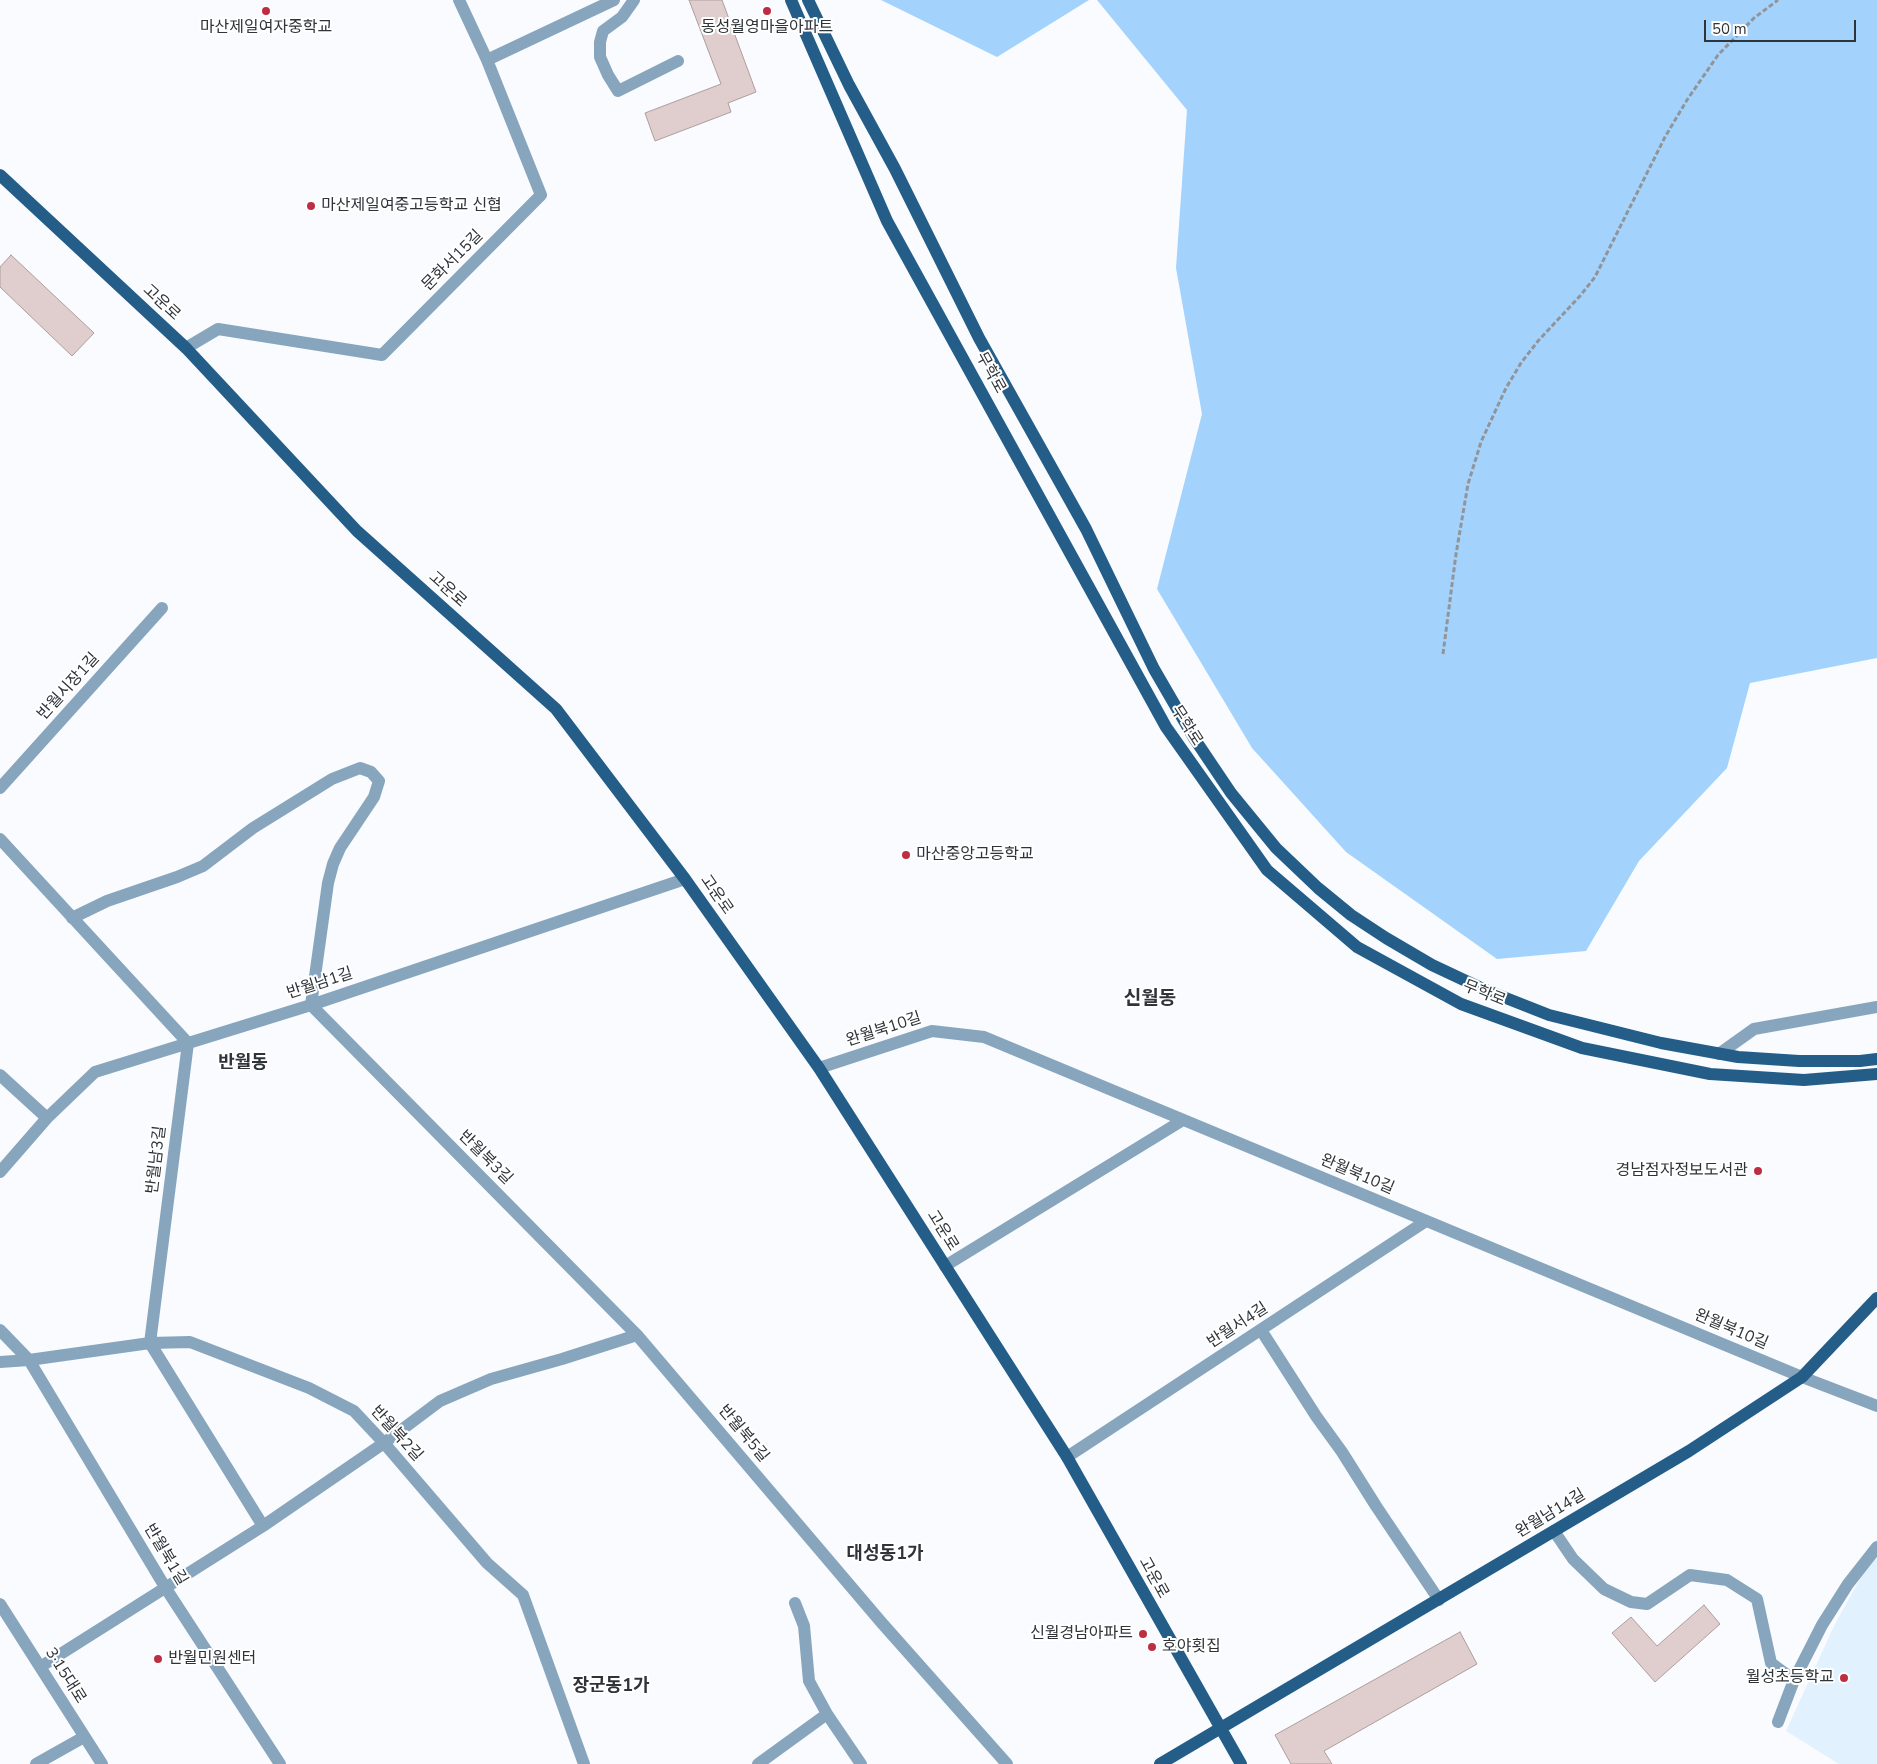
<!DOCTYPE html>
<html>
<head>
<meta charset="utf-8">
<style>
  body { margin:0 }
  #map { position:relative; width:1877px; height:1764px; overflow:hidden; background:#f9fbfe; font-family:"Nunito Sans",sans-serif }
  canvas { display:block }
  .scale { position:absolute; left:1704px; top:20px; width:152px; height:22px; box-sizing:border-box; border:2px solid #2f3438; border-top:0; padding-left:6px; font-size:15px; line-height:18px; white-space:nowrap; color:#2f3438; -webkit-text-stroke:4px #fff; paint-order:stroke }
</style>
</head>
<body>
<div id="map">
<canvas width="1877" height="1764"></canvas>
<div class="scale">50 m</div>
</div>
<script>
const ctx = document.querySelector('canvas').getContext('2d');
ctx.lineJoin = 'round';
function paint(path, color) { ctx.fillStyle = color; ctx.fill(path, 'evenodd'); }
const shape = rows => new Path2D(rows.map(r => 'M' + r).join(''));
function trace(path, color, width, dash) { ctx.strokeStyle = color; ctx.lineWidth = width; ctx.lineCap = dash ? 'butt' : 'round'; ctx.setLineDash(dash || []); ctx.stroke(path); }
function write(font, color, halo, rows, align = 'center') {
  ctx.font = font + ' "Nunito Sans","Noto Sans KR",sans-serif'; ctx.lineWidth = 4; ctx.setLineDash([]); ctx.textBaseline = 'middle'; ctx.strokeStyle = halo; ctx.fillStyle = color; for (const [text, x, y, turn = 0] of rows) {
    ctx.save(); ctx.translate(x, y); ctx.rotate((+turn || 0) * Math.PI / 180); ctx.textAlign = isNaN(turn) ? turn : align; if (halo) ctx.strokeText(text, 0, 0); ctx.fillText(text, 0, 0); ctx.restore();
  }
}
paint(shape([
  [1877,1548,1877,1764,1839,1764,1786,1731,1834,1626]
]), '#e2f1fe');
paint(shape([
  [881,0,1089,0,997,57],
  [1097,0,1877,0,1877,658,1750,683,1727,768,1639,861,1586,951,1497,959,1346,852,1252,748,1157,589,1202,414,1176,268,1187,110]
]), '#a3d3fd');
const building = shape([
  [689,0,722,0,756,92,728,103,731,112,655,141,645,113,721,84,689,0],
  [11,255,94,333,72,356,0,287,0,267,11,255],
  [1704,1605,1720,1624,1655,1682,1612,1633,1631,1617,1657,1646,1704,1605],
  [1460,1632,1477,1664,1324,1751,1332,1764,1291,1764,1275,1735,1460,1632]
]);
paint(building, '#e0cece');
trace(building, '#ae9d9d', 1);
trace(shape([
  [1443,654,1456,554,1468,484,1481,442,1506,388,1521,363,1538,341,1580,296,1595,277,1665,137,1687,100,1718,55,1754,18,1778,0]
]), '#919498', 3, [5, 2.5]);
trace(shape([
  [634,0,622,17,603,31,600,42,600,57,608,75,618,91,678,61],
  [487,60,614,0],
  [186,348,218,329,382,355,541,195,487,60,459,0],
  [0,788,162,608],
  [0,839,188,1043,150,1343,263,1526],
  [72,918,107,901,177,877,203,866,253,828,332,779,360,768,371,772,379,781,374,797,340,848,333,864,328,883,311,1005,637,1335,881,1622,1007,1764],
  [1719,1054,1754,1029,1877,1007],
  [819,1068,932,1031,984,1037,1802,1377,1877,1406],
  [0,1075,47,1118],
  [0,1172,47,1118,95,1072,311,1005,685,879],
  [945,1266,1183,1120],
  [0,1330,29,1360,165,1587,280,1764],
  [1261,1330,1316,1416,1342,1452,1376,1506,1439,1600],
  [0,1362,29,1360,150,1343,190,1342,309,1388,354,1411,384,1443,487,1563,523,1595,584,1764],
  [1067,1457,1426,1221],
  [1554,1531,1573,1559,1604,1589,1631,1602,1647,1604,1690,1575,1727,1580,1757,1599,1771,1663,1794,1680],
  [795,1603,804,1626,809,1681,827,1714],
  [0,1604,102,1764],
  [40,1667,263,1526,384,1443,440,1401,491,1379,562,1359,637,1335],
  [1778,1722,1794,1680,1822,1625,1848,1584,1877,1547],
  [36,1764,84,1737],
  [758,1764,827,1714,861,1764]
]), '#88a5be', 12);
trace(shape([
  [791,0,887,221,1166,727,1267,870,1357,947,1461,1004,1582,1048,1710,1074,1804,1080,1877,1074],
  [808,0,849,85,895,169,979,338,1086,529,1154,669,1194,738,1231,793,1276,848,1318,888,1351,915,1386,938,1432,965,1483,989,1549,1015,1661,1043,1738,1057,1799,1061,1860,1061,1877,1059],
  [0,175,186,348,357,531,556,709,685,879,819,1068,1067,1457,1241,1764],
  [1160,1764,1689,1451,1802,1377,1877,1298]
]), '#245d87', 12);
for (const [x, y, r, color] of [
  [266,11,5,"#be2d42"],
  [767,11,5,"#be2d42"],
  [311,206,5,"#be2d42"],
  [906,855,5,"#be2d42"],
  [1758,1171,5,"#be2d42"],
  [1143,1634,5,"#be2d42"],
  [1152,1647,5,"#be2d42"],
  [158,1659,5,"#be2d42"],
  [1844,1678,5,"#be2d42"]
]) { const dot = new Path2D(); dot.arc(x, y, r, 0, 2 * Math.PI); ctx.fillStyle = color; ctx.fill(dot); trace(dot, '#fff', 2); }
write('16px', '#2f3438', '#fff', [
  ["마산제일여자중학교",266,28,"center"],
  ["동성월영마을아파트",767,28,"center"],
  ["마산제일여중고등학교 신협",321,206],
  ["마산중앙고등학교",916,855],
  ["경남점자정보도서관",1748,1171,"right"],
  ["신월경남아파트",1133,1634,"right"],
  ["호야횟집",1162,1647],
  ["반월민원센터",168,1659],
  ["월성초등학교",1834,1678,"right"]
], 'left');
write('16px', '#2f3438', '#fff', [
  ["문화서15길",453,261,-45],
  ["고운로",161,303,43],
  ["무학로",990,373,61],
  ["고운로",447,590,42],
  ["반월시장1길",69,687,-48],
  ["무학로",1186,726,57],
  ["고운로",716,895,55],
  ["반월남1길",320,984,-18],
  ["무학로",1484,994,22],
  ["완월북10길",884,1030,-18],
  ["반월북3길",485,1158,45],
  ["반월남3길",157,1160,-83],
  ["완월북10길",1357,1175,23],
  ["고운로",942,1231,58],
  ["반월서4길",1238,1326,-33],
  ["완월북10길",1731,1330,23],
  ["반월북2길",396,1434,48],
  ["반월북5길",743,1434,50],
  ["완월남14길",1551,1514,-31],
  ["반월북1길",165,1555,59],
  ["고운로",1153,1578,61],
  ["3·15대로",65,1676,58]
]);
write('bold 18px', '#2f3438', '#fff', [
  ["반월동",243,1064],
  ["대성동1가",885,1555],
  ["장군동1가",611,1687]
]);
write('bold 19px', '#2f3438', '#fff', [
  ["신월동",1150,999]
]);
</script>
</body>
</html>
